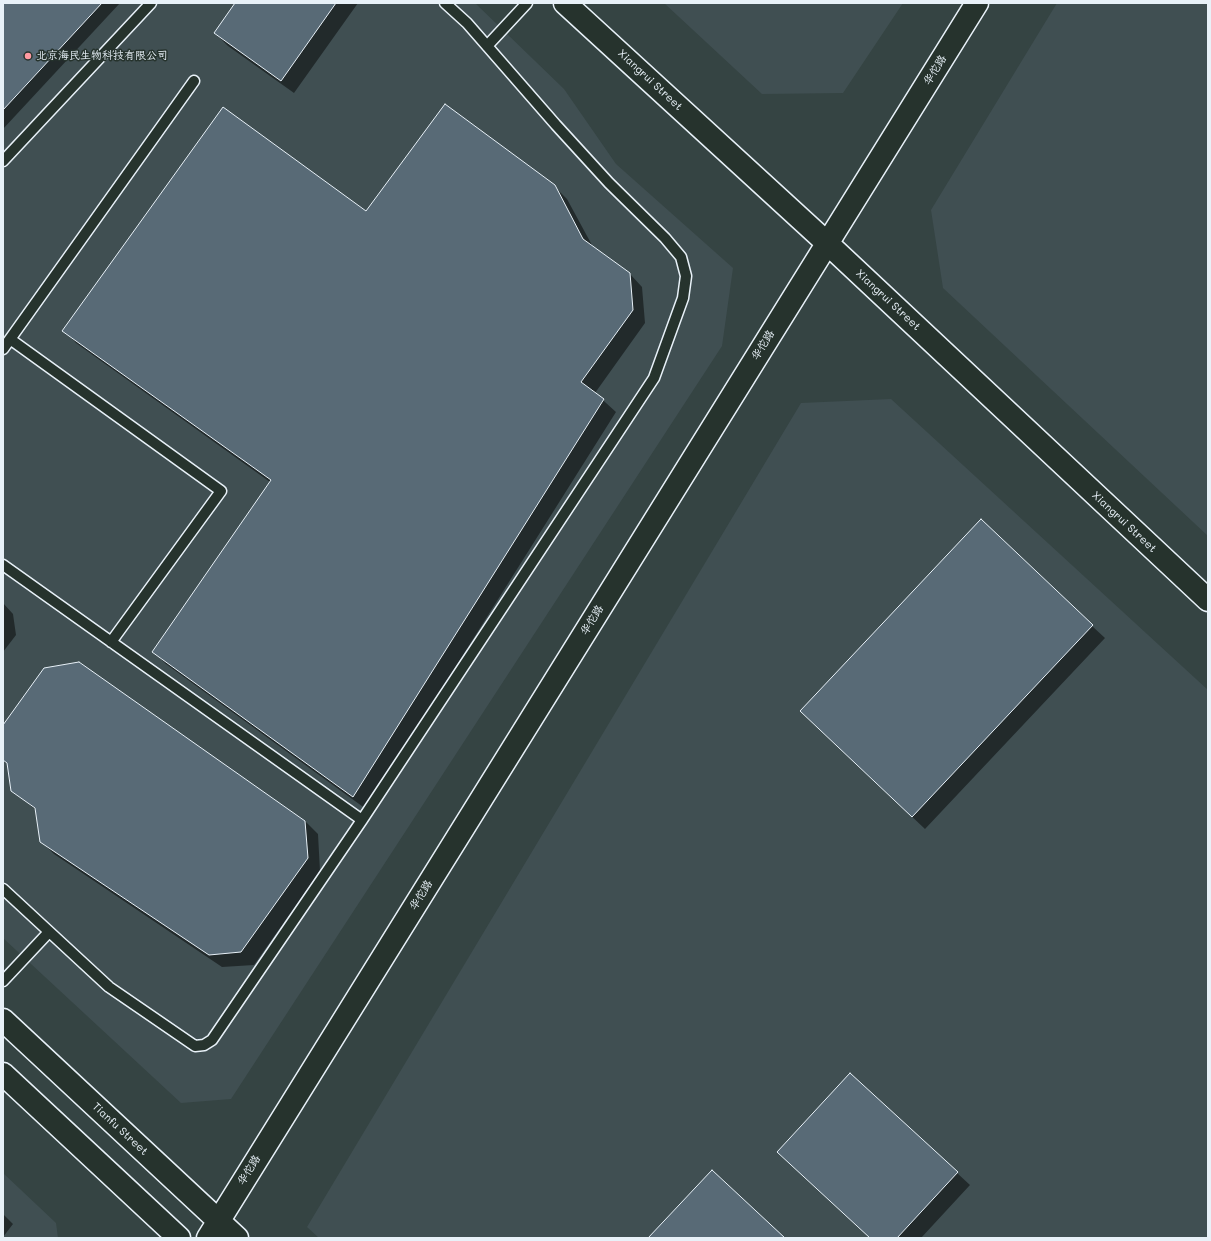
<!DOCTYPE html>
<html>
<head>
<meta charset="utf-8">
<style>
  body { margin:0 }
  #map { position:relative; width:1211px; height:1241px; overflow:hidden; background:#354443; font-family:Mali,sans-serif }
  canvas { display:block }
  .frame { position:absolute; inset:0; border:4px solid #e8f1f8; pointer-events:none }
</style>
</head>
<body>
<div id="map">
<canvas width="1211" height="1241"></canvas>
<div class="frame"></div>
</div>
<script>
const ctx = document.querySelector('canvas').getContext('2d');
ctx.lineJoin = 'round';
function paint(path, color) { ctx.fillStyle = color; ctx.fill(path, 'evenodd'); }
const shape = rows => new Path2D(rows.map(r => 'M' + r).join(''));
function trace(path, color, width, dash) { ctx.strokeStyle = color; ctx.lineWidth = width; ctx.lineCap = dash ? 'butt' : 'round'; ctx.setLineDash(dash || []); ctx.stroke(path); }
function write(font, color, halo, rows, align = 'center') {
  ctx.font = font + ' Mali,"LXGW WenKai TC",sans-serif'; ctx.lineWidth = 3; ctx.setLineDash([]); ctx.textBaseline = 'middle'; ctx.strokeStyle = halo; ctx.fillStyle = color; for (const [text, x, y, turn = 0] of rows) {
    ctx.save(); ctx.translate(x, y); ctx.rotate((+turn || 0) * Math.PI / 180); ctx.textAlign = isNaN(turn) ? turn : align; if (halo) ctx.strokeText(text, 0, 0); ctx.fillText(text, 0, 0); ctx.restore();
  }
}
paint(shape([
  [3,3,475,3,564,89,616,164,733,268,722,346,231,1099,181,1103,3,938],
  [664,3,903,3,843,93,762,94],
  [1057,3,1208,3,1208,536,943,288,931,210],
  [891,399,1208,690,1208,1238,319,1238,307,1227,801,403],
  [3,1173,56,1223,58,1238,3,1238]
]), '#404f52');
paint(shape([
  [3,3,120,3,3,129],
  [236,3,358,3,294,93,228,46,215,33],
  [554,186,567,199,593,247,630,274,642,287,645,323,595,393,616,412,366,809,166,664,153,651,270,482,76,343,64,330,366,212],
  [3,603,13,614,16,635,3,652],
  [1092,626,1105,638,925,829,814,724],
  [3,726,305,821,318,834,320,871,254,965,222,967,54,854,41,841,37,811,12,790,8,765,3,760],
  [850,1074,970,1185,921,1238,870,1238],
  [3,1214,13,1224,3,1237]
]), '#0007');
const building = shape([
  [3,3,102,3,3,110,3,3],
  [235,3,336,3,281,81,214,33,235,3],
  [445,104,555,185,583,239,630,273,633,310,581,382,604,399,353,797,152,652,271,480,62,331,223,107,366,211,445,104],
  [981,519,1093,625,912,817,800,711,981,519],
  [79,662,305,821,308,858,241,952,209,955,40,842,35,808,11,791,7,763,3,760,3,725,44,668,79,662],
  [850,1073,958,1172,897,1238,870,1238,777,1152,850,1073],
  [712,1170,785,1238,648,1238,712,1170]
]);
paint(building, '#586a76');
trace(building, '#e8f1f8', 1);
const service = shape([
  [487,46,527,3],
  [3,161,151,3],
  [10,339,221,491,111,642],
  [3,349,194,81],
  [3,565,362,820],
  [3,889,109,987,195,1046,204,1045,212,1040,362,820,654,378,683,298,686,276,681,257,665,238,609,183,556,125,467,23,445,3],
  [3,981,49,932]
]);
const tertiary = shape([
  [565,3,827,243,1208,600],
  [3,1020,237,1238],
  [3,1074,179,1238],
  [208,1238,977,3]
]);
trace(service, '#e8f1f8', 13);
trace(tertiary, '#e8f1f8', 25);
trace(service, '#26332d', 10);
trace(tertiary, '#26332d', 22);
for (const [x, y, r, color] of [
  [28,56,4,"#ff9aa2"]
]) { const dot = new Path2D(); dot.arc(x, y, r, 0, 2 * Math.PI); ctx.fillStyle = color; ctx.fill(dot); trace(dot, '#26332d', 1.5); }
write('11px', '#e8f1f8', '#26332d', [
  ["北京海民生物科技有限公司",36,56]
], 'left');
write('11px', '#e8f1f8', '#26332d', [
  ["华佗路",935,70,-58],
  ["Xiangrui Street",650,80,43],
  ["Xiangrui Street",888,300,43],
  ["华佗路",763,345,-58],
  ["Xiangrui Street",1124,522,43],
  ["华佗路",592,620,-58],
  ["华佗路",421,895,-58],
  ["Tianfu Street",120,1129,43],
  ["华佗路",249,1170,-58]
]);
</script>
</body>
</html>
